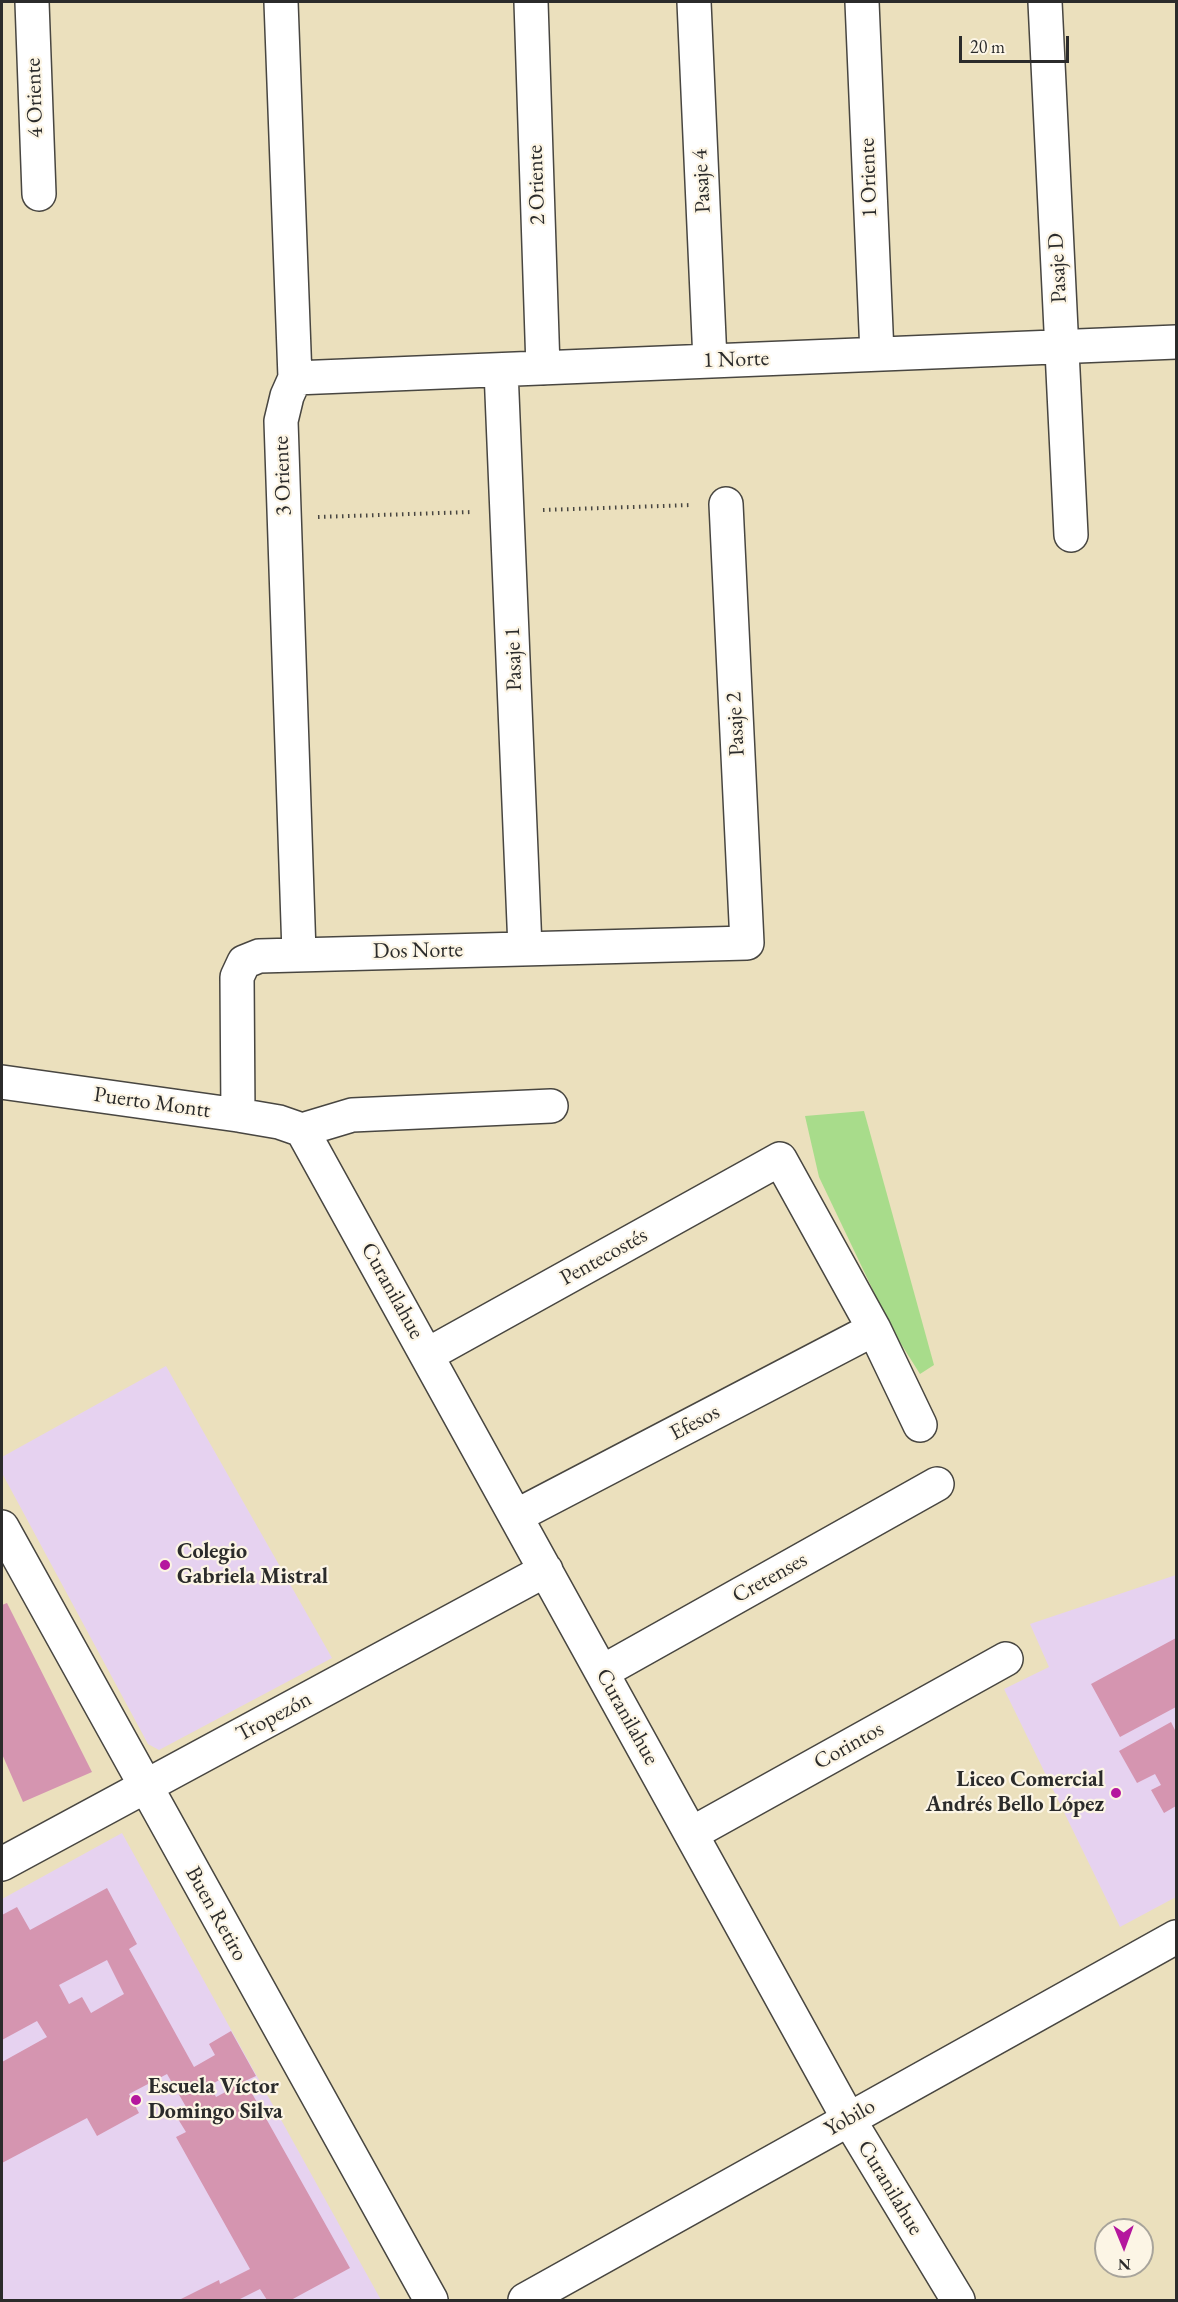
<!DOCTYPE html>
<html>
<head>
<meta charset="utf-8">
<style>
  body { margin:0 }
  #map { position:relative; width:1178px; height:2302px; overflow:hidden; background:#ebe0bd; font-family:"EB Garamond",serif }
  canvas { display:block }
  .frame { position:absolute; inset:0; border:3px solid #2b2b2b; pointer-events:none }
  .north { position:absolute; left:1094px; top:2218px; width:60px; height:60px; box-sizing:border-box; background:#fcf5e5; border:2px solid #a8a49b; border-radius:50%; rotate:179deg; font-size:16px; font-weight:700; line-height:24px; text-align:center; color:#2b2b2b }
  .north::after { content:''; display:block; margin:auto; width:21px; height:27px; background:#b5179e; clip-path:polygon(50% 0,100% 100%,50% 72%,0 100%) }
  .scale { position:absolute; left:959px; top:36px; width:110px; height:27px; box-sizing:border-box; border:3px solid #2b2b2b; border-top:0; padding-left:8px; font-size:18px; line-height:21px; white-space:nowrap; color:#2b2b2b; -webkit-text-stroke:4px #fcf5e5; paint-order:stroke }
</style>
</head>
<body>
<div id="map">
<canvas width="1178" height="2302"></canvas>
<div class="frame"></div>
<div class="north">N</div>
<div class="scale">20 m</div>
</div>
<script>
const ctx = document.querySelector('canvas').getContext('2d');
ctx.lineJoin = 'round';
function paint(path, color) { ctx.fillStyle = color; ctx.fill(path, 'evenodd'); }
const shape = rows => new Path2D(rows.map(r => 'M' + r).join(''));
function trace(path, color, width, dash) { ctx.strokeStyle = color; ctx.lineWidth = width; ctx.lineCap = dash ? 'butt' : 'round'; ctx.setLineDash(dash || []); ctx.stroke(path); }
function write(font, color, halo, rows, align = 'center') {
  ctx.font = font + ' "EB Garamond",serif'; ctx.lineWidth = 4.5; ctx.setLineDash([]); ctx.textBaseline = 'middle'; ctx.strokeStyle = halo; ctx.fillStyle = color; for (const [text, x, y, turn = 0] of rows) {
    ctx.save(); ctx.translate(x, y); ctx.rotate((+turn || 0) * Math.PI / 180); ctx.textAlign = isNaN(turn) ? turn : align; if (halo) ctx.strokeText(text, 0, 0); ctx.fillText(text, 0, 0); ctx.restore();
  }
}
paint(shape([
  [166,1366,332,1658,159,1750,148,1744,2,1473,2,1457],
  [1176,1575,1176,1897,1120,1927,1004,1689,1049,1667,1030,1624],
  [122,1833,381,2300,2,2300,2,1899]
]), '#e6d2f0');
paint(shape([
  [864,1111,934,1365,920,1374,891,1328,819,1177,805,1116]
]), '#a8dc8b');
paint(shape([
  [7,1603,92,1772,23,1802,2,1754,2,1605],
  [1176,1638,1176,1707,1120,1737,1091,1684],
  [1171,1722,1176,1732,1176,1806,1164,1813,1151,1790,1161,1785,1155,1774,1137,1783,1119,1751],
  [107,1888,137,1944,129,1949,194,2067,215,2055,209,2044,231,2031,256,2076,245,2081,350,2268,291,2300,267,2300,260,2289,238,2300,179,2300,219,2280,220,2284,250,2269,176,2137,186,2132,178,2119,189,2112,167,2074,129,2094,139,2113,97,2136,87,2118,2,2163,2,2062,47,2037,37,2021,2,2040,2,1915,17,1907,30,1930],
  [107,1960,124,1994,91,2013,82,1997,69,2004,59,1985],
  [227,2076,233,2088,216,2097,210,2085]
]), '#d595b0');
const minor = shape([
  [32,2,39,194],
  [281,2,295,378,287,396,281,421,299,953],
  [531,2,543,368],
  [694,2,710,361],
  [862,2,877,354],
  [1045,2,1071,535],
  [501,370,525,948],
  [295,378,1176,342],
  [2,1082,238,1115,279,1122,302,1130,848,2118,958,2300],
  [238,1115,237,977,244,962,259,956,747,943,726,504],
  [302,1130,352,1115,551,1106],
  [427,1355,780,1159,874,1329,920,1425],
  [516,1516,874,1329],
  [2,1527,431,2300],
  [602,1672,937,1484],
  [691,1834,1006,1659],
  [2,1864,546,1570]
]);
const major = shape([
  [525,2300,1176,1937]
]);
trace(minor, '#484641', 36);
trace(major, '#484641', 36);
trace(shape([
  [543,510,691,505],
  [318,517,472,512]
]), '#484641', 4, [1.5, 4.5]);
trace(minor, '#fff', 33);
trace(major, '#fff', 33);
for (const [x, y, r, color] of [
  [165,1565,6,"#b5179e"],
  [1116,1793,6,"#b5179e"],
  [136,2100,6,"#b5179e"]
]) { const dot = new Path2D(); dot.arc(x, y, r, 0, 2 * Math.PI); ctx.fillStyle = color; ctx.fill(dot); trace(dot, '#fcf5e5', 2); }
write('22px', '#2b2b2b', '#fcf5e5', [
  ["4 Oriente",35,98,-92],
  ["1 Oriente",869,178,-92],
  ["Pasaje 4",702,181,-93],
  ["2 Oriente",537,185,-92],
  ["Pasaje D",1058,268,-93],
  ["1 Norte",736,360,-2],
  ["3 Oriente",283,476,-92],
  ["Pasaje 1",514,659,-92],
  ["Pasaje 2",736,724,-93],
  ["Dos Norte",418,951,-1],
  ["Puerto Montt",152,1103,8],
  ["Pentecostés",604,1257,-29],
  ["Curanilahue",392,1291,61],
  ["Efesos",695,1423,-28],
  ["Cretenses",770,1578,-29],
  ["Tropezón",274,1717,-28],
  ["Curanilahue",627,1717,61],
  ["Corintos",849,1746,-29],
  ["Buen Retiro",216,1914,61],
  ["Yobilo",850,2118,-29],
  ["Curanilahue",890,2188,59]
]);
write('bold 22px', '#2b2b2b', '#fcf5e5', [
  ["Colegio",177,1552],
  ["Gabriela Mistral",177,1577],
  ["Liceo Comercial",1104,1780,"right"],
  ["Andrés Bello López",1104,1805,"right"],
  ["Escuela Víctor",148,2087],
  ["Domingo Silva",148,2112]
], 'left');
</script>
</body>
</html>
